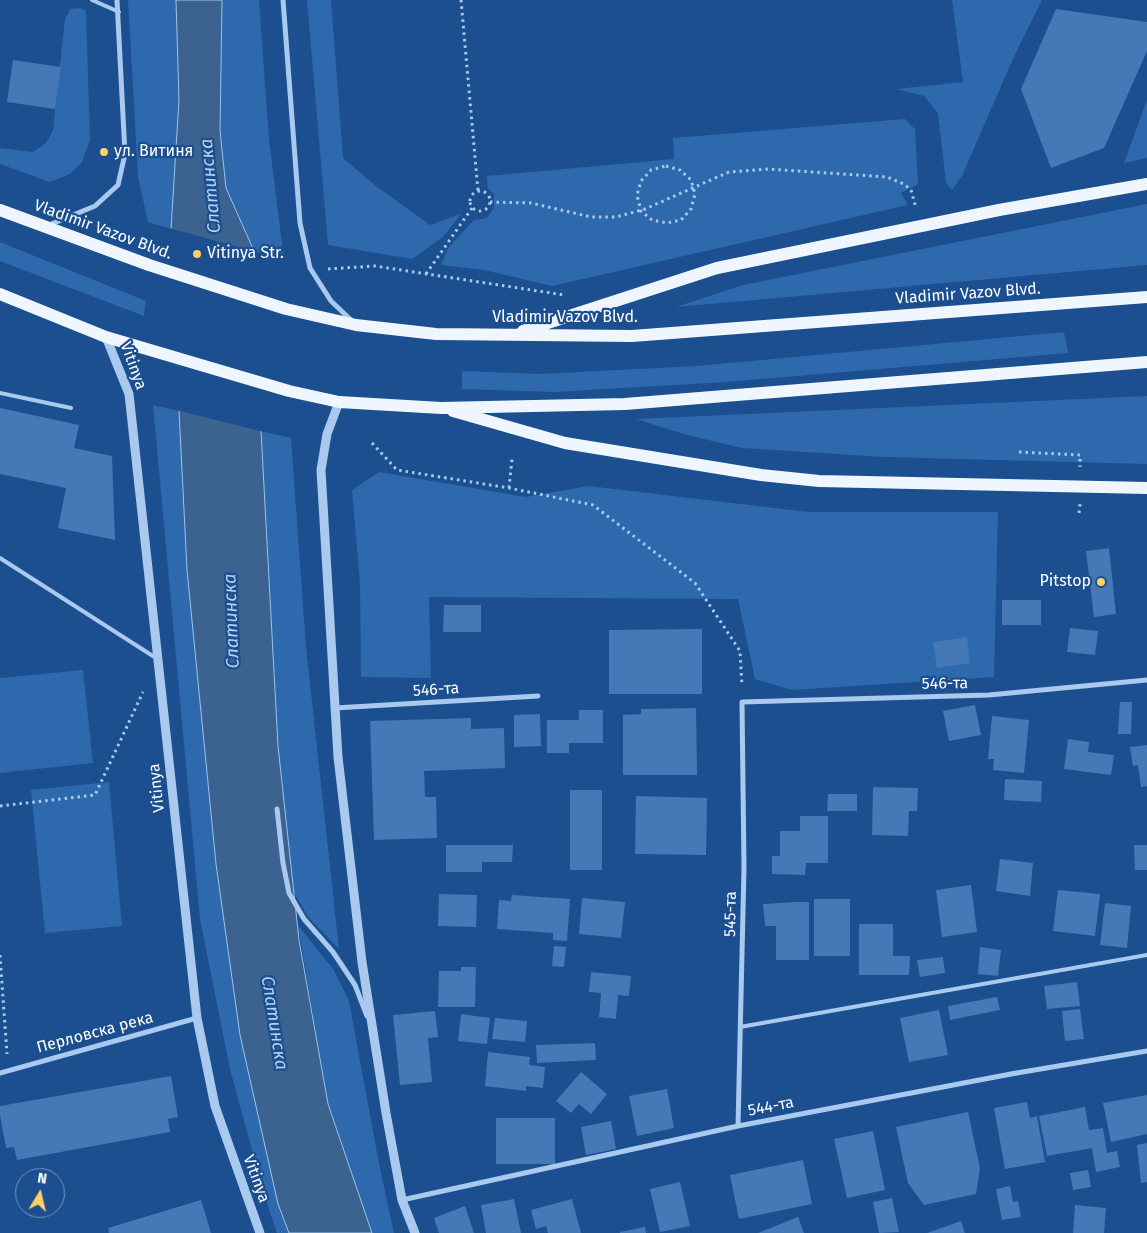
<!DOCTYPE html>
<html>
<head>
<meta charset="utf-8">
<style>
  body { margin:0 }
  #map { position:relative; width:1147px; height:1233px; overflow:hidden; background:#1b4f8f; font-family:"Fira Sans",sans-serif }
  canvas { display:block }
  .north { position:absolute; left:15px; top:1168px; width:50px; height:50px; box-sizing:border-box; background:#1b4f8f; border:1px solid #7695bc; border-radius:50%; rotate:9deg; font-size:14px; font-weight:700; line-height:20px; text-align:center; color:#fff }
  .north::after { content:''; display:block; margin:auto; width:18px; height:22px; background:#ffd166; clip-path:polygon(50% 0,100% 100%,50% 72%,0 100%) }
</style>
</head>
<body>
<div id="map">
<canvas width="1147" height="1233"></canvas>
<div class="north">N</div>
</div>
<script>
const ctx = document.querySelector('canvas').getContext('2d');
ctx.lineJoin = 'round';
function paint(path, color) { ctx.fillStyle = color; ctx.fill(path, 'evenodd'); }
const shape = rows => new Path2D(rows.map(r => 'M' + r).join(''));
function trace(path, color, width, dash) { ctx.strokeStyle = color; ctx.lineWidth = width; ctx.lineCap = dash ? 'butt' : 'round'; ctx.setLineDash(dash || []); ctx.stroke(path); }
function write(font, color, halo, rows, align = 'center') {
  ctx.font = font + ' "Fira Sans",sans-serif'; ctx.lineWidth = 4.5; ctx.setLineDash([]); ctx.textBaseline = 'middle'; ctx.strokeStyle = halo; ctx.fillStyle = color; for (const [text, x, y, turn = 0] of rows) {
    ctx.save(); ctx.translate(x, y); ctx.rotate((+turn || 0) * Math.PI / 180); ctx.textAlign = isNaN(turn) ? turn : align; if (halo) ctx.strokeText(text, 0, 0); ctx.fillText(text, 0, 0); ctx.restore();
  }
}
paint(shape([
  [128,0,176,0,177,5,179,100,171,229,148,222,138,177],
  [222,0,259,0,269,139,284,260,254,251,226,188,220,131],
  [307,0,331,0,343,158,376,186,430,225,461,214,443,237,412,259,328,245],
  [952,0,1042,0,1012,61,962,176,952,190,946,183,938,113,924,96,897,89,963,82],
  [80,8,86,11,90,140,82,162,70,174,50,182,0,164,0,148,33,152,46,143,53,130,65,19,70,9],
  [1147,100,1147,158,1124,163],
  [905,119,915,129,918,184,901,193,908,205,552,286,484,270,441,265,449,247,474,220,487,218,494,208,494,194,488,189,487,176,674,159,673,138],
  [1147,204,1147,265,676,307,743,285],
  [0,242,146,301,144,316,0,261],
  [1064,332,1068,353,727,382,554,392,462,389,462,371,540,374,697,366],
  [1147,396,1147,464,885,457,742,448,687,435,636,419],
  [153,405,179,411,187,570,216,864,278,1204,289,1233,277,1233,265,1198,230,1069,200,919],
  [261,431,291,438,306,647,339,949,308,917,294,892,278,746],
  [379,472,526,497,589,486,808,512,998,512,994,677,792,690,755,679,738,599,429,597,431,678,361,677,360,584,352,490],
  [83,670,93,763,0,773,0,678],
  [109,782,122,926,45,933,31,790],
  [298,925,333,969,349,1001,379,1164,394,1233,372,1233,328,1104]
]), '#2e69ad');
const water = shape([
  [176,0,222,0,220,131,226,188,254,251,261,431,278,746,299,940,328,1104,372,1233,289,1233,278,1204,240,1035,216,864,187,570,179,411,171,229,179,100,176,0]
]);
paint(water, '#3c6290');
trace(water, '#9cc4f0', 1);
paint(shape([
  [169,228,256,252,264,432,176,410]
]), '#1b4f8f');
paint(shape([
  [1056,9,1147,22,1147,51,1104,148,1051,168,1021,89],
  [13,60,61,67,55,109,7,102],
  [0,408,79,425,74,448,112,456,115,540,58,528,66,488,0,474],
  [1109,548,1116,614,1094,617,1086,551],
  [1002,600,1041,600,1041,625,1002,625],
  [444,605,481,605,481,632,443,632],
  [1070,628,1098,631,1095,655,1067,652],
  [702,629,702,694,609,694,609,630],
  [967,637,970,663,937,668,933,642],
  [1120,702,1132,702,1131,734,1118,734],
  [975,705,981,735,949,741,943,711],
  [696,708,697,775,623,775,623,715,641,714,641,709],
  [579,710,603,710,603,743,569,743,569,753,547,753,547,720,579,720],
  [540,714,541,746,514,747,514,715],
  [992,716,1029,720,1024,773,993,770,994,759,988,759],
  [471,718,471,729,504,728,505,768,424,771,425,797,436,797,437,838,374,840,370,721],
  [1068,739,1089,742,1088,752,1114,755,1111,775,1064,769],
  [1147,745,1147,786,1141,787,1138,765,1133,766,1130,747],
  [1005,779,1042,781,1041,802,1004,800],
  [873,787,918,788,917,811,909,811,908,836,872,835],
  [570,790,602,790,602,870,570,870],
  [828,794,857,794,857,811,827,811],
  [636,796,707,798,706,855,635,854],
  [800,816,828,816,828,863,806,863,805,875,772,874,772,856,780,856,780,831,800,831],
  [446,845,513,845,512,862,482,862,482,872,446,872],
  [1134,845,1147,845,1147,870,1135,870],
  [1000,859,1033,863,1030,896,996,891],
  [971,885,977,932,942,937,936,890],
  [1058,890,1100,894,1095,936,1053,931],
  [439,894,477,895,476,927,438,926],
  [512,895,570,899,567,941,553,940,553,933,497,929,499,900,511,901],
  [582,898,625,902,621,938,579,934],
  [814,899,850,899,850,956,814,956],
  [797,902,809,902,809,960,776,960,776,926,765,926,763,904],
  [1105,903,1131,906,1127,948,1100,945],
  [859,924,893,924,893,956,910,956,909,975,859,975],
  [554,946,566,947,564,967,552,966],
  [980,947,1001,950,998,976,978,974],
  [943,957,945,973,920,977,917,960],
  [461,967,476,967,475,1007,438,1007,439,971,461,971],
  [591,972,631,976,629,996,618,995,616,1019,599,1017,601,993,589,992],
  [1077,982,1080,1006,1047,1009,1044,986],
  [997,997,1000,1010,950,1020,948,1006],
  [1080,1009,1084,1039,1065,1041,1062,1011],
  [939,1010,948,1055,909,1062,900,1018],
  [435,1011,438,1037,428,1038,432,1082,400,1085,393,1015],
  [461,1014,490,1018,487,1044,458,1041],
  [495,1018,527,1021,525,1042,492,1039],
  [595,1043,596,1060,537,1063,536,1045],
  [488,1052,530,1057,529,1065,545,1067,543,1088,526,1086,526,1091,485,1086],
  [581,1072,607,1094,591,1114,579,1104,571,1113,556,1101],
  [171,1076,178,1117,168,1119,170,1132,17,1160,14,1147,6,1148,0,1115,0,1106],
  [667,1089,674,1128,637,1136,629,1096],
  [1147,1095,1147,1134,1111,1142,1103,1103],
  [1027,1102,1030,1118,1037,1116,1045,1162,1005,1169,994,1108],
  [1085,1107,1089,1130,1103,1128,1107,1153,1117,1151,1120,1167,1096,1172,1092,1148,1047,1156,1039,1116],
  [968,1112,980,1168,976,1194,924,1205,908,1183,896,1127],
  [496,1118,555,1118,555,1164,496,1164],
  [611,1121,616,1149,586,1155,581,1127],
  [873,1131,885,1190,847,1198,834,1139],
  [1147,1143,1147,1182,1141,1183,1137,1145],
  [803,1160,812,1204,739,1219,730,1175],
  [1088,1170,1091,1187,1073,1190,1070,1173],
  [680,1182,690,1226,660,1232,650,1189],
  [1010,1186,1013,1202,1018,1201,1021,1217,1002,1220,996,1189],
  [892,1198,899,1232,879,1233,873,1202],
  [514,1199,521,1233,486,1233,481,1205],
  [572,1199,581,1233,548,1233,546,1226,536,1229,531,1210],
  [201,1200,211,1233,109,1233,108,1228],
  [1075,1205,1106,1208,1104,1233,1073,1233],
  [465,1206,474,1233,439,1233,434,1218],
  [798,1217,804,1233,758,1233],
  [961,1221,965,1233,927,1233],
  [645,1227,646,1233,620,1233,620,1232]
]), '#4478b7');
trace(shape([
  [461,0,478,191],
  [666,166,680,170,691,180,695,194,691,209,681,220,667,223,652,220,641,211,637,195,641,181,651,170,666,166],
  '470 201a10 10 0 1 1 20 0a10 10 0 1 1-20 0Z',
  [490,202,531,203,591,217,616,217,645,209,729,172,768,169,887,177,904,184,911,190,916,208],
  [328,269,375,266,564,295],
  [426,274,472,208],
  [372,443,397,470,509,488,593,505,695,583,740,651,742,686],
  [1019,452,1080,455,1080,467],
  [509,488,512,459],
  [1079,513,1080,504],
  [0,806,95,795,143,692],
  [0,955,7,1054]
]), '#a9c9ee', 3, [2.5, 4]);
trace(shape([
  [92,0,119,12],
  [0,393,71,408],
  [0,558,156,658],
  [740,1027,1147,955]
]), '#a9c9ee', 4);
trace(shape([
  [283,0,300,223,310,268,331,301,352,321],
  [49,225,95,206,118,185,125,154,117,0],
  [335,708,538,696],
  [277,809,283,863,289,893,304,919,333,952,355,985,367,1016],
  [0,1073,197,1018],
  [738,1126,744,868,742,702,989,695,1147,680],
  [402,1200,738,1126,1011,1074,1147,1051]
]), '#a9c9ee', 5);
trace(shape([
  [106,337,129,394,197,1018,215,1106,260,1233],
  [339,402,327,434,321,470,338,757,362,962,386,1113,402,1200,415,1233]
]), '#a9c9ee', 9);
trace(shape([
  [0,210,149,265,286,309,356,325,436,334,632,336,1147,297],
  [0,294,106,337,289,391,339,402,441,408,625,404,1147,362],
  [523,331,717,268,999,210,1147,184],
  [453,411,565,443,761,475,819,481,1147,488]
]), '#f0f6ff', 12);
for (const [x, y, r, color] of [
  [104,152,5,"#ffd166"],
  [197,254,5,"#ffd166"],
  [1101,582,5,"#ffd166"]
]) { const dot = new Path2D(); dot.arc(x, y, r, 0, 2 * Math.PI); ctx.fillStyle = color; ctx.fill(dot); trace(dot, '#1b4f8f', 2); }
write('16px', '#fff', '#1b4f8f', [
  ["ул. Витиня",114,152],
  ["Vitinya Str.",207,254],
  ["Pitstop",1091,582,"right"]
], 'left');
write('16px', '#fff', '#1b4f8f', [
  ["Vladimir Vazov Blvd.",103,230,20],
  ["Vladimir Vazov Blvd.",968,294,-4],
  ["Vladimir Vazov Blvd.",565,318],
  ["Vitinya",133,366,70],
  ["546-та",945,684,-1],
  ["546-та",436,690,-4],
  ["Vitinya",157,788,-96],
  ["545-та",731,914,-89],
  ["Перловска река",95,1033,-15],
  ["544-та",771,1107,-11],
  ["Vitinya",256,1179,70]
]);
write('italic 18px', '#b5d3f5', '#1b4f8f', [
  ["Слатинска",211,186,-95],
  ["Слатинска",232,621,-92],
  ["Слатинска",274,1023,81]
]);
</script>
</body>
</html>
